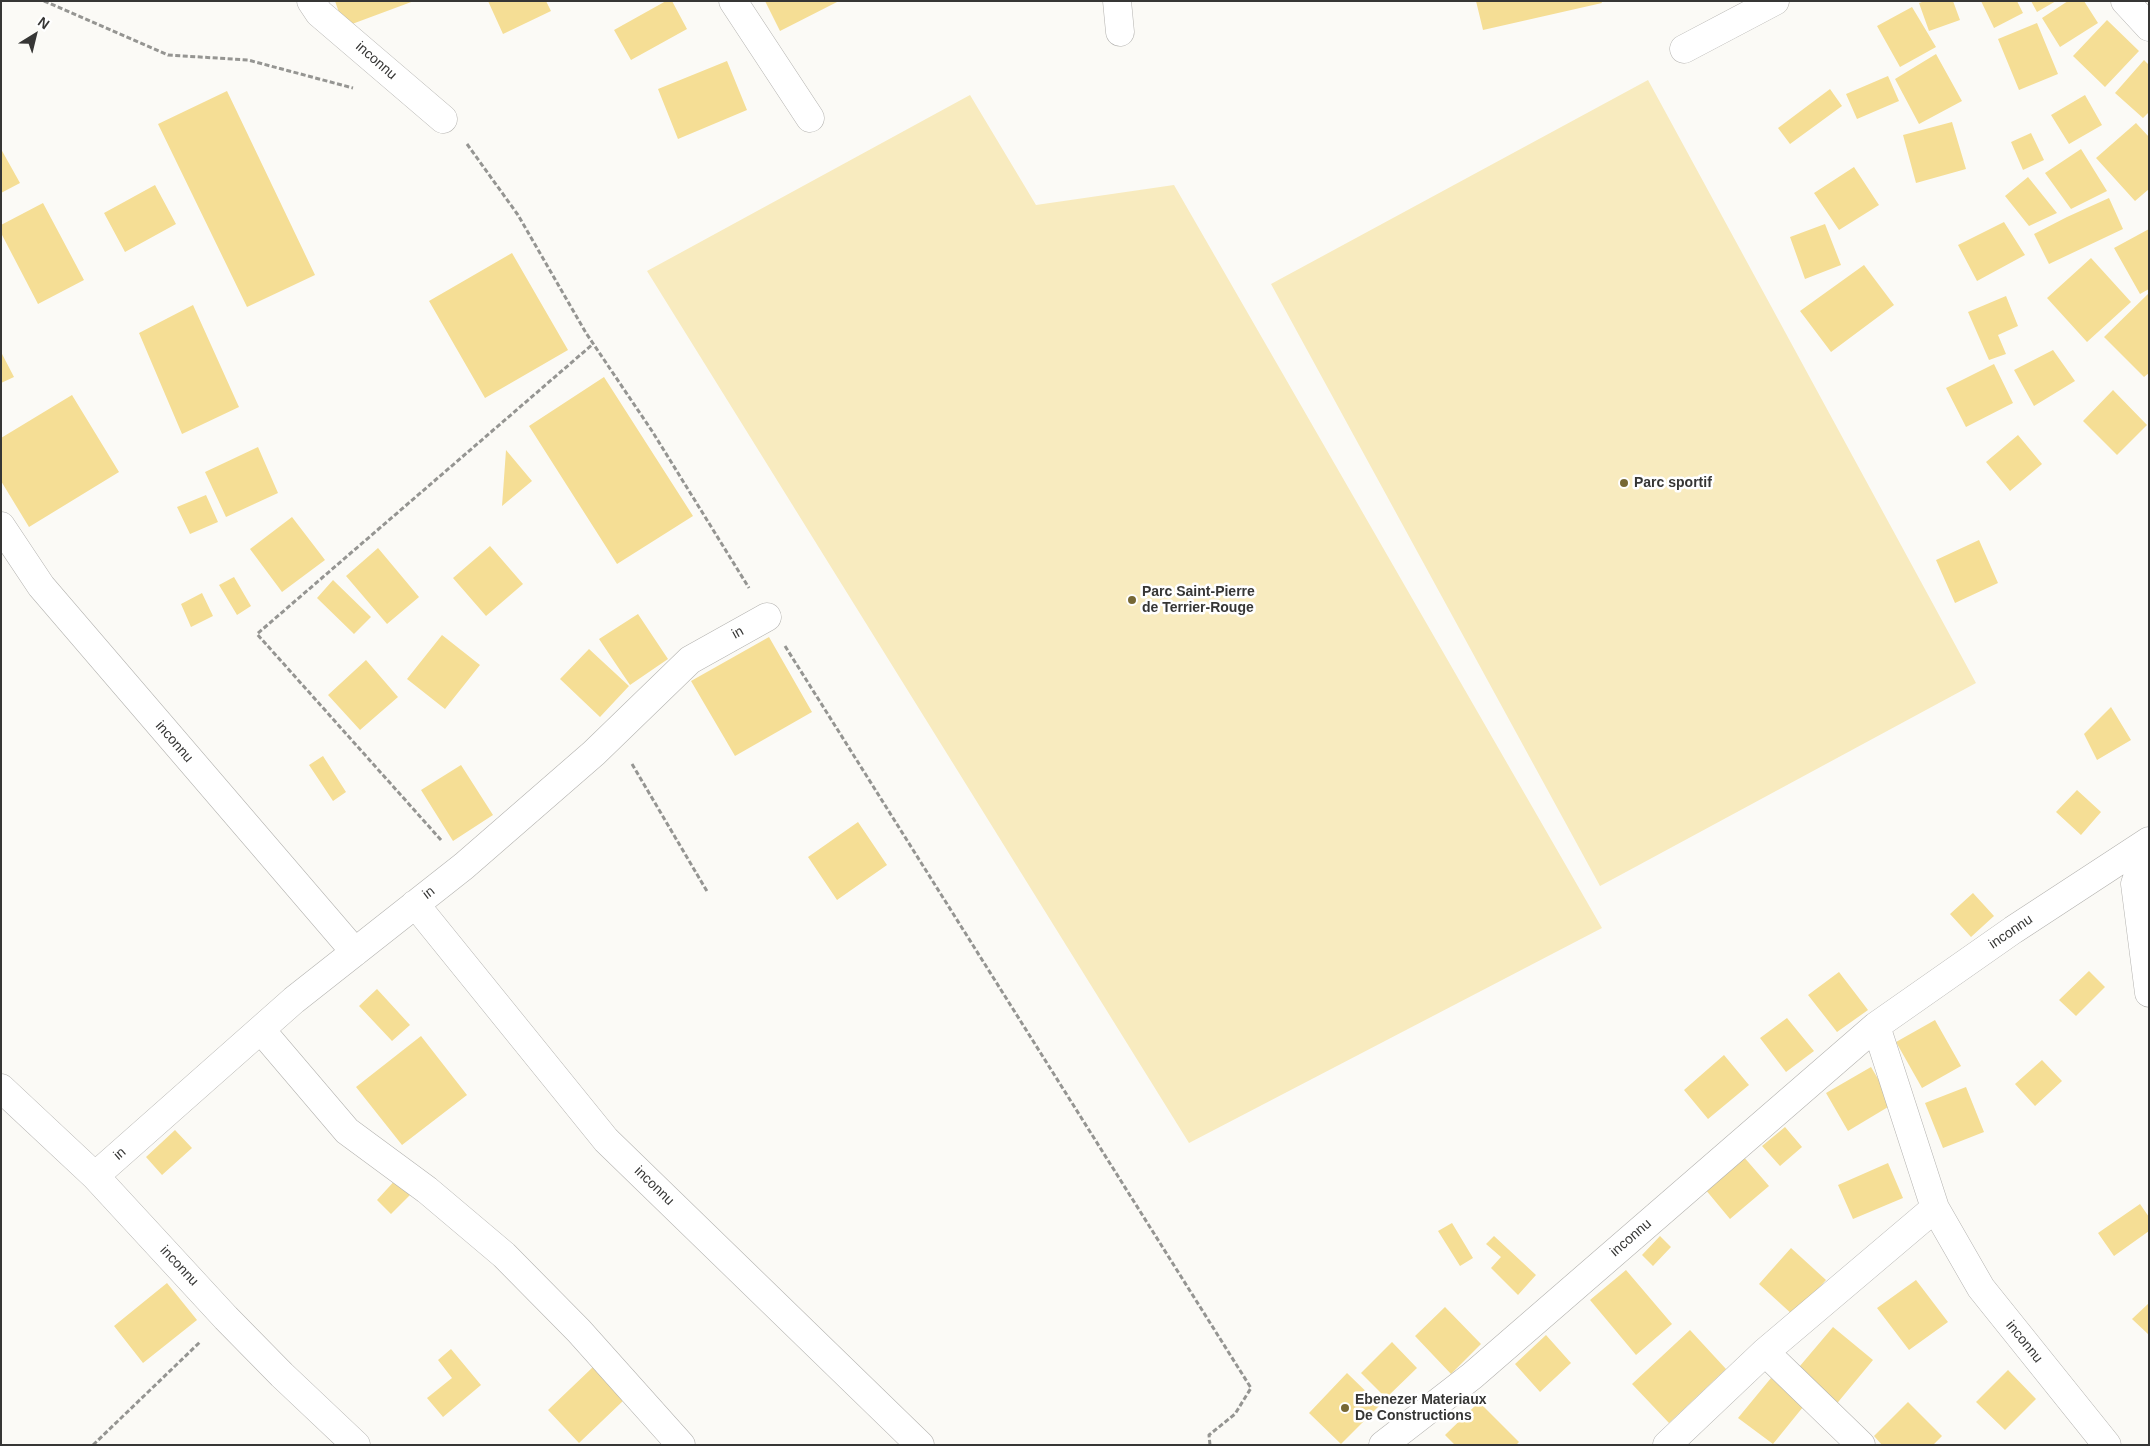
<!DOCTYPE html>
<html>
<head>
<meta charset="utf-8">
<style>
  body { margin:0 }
  #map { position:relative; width:2150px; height:1446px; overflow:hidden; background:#fbfaf6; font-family:Helvetica,sans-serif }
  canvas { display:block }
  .frame { position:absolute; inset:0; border:2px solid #363635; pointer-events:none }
  .north { position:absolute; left:10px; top:10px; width:50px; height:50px; -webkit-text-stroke:4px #fff; paint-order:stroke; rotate:36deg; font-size:14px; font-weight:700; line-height:20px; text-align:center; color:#363635 }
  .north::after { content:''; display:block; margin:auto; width:18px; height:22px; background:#363635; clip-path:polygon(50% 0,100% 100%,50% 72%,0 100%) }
</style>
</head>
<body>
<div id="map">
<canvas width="2150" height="1446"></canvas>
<div class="frame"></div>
<div class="north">N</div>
</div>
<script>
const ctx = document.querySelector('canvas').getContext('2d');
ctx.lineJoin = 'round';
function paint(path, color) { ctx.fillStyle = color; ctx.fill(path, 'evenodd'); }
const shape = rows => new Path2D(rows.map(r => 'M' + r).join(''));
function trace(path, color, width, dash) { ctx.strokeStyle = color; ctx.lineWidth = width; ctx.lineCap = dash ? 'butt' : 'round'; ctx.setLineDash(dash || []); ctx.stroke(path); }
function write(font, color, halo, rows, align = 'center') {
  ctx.font = font + ' Helvetica,sans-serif'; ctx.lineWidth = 5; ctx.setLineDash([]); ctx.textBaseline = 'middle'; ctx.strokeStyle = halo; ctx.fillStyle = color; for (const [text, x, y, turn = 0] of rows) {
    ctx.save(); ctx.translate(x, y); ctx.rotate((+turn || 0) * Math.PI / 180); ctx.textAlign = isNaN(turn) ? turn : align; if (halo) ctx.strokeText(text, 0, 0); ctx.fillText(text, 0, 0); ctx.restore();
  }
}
paint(shape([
  [1648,80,1976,683,1600,886,1271,284],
  [970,95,1036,205,1174,185,1602,928,1189,1143,647,271]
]), '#f8ebbf');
paint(shape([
  [335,1,414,1,344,27],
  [488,1,546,1,551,11,503,34],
  [666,1,672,1,687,29,631,60,614,30],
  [765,1,839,1,780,31],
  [1476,1,1601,1,1602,3,1483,30],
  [1925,1,1953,1,1960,20,1929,31,1919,3],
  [1981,1,2017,1,2023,13,1994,28],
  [2031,1,2056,1,2037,12],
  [2068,1,2084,1,2098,23,2060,47,2042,18],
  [1912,7,1936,47,1900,67,1877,26],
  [2107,20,2139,51,2105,87,2073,56],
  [2037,23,2058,74,2019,90,1998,39],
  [1936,54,1962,101,1919,124,1895,79],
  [2144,60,2149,65,2149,112,2143,118,2115,93],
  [727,61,747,110,678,139,658,89],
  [1888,76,1899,101,1857,119,1846,94],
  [1830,89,1842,106,1790,144,1778,128],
  [227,91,315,275,247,307,158,124],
  [2085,95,2102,125,2069,144,2051,115],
  [1952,122,1966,169,1916,183,1903,135],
  [2136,123,2149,137,2149,189,2135,201,2096,158],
  [2031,133,2044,160,2023,170,2011,142],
  [1,149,20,183,1,193],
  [2081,149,2107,191,2071,209,2045,173],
  [1854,167,1879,205,1839,230,1814,193],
  [2028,177,2057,213,2029,226,2005,196],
  [155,185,176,224,125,252,104,213],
  [2109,198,2123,229,2049,264,2034,234,2067,217],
  [43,203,84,280,38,304,1,233,1,225],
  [2004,222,2025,255,1977,281,1958,245],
  [1825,224,1841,265,1805,279,1790,237],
  [2149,229,2149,289,2140,294,2114,248],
  [512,253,568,350,485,398,429,301],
  [2091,258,2131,302,2087,342,2047,298],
  [1864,265,1894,305,1831,352,1800,311],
  [2149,293,2149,373,2144,377,2104,337],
  [2006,296,2018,326,1998,335,2006,354,1989,360,1968,312],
  [193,305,239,407,182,434,139,333],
  [2053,350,2075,381,2034,406,2014,370],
  [1,352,14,377,1,383],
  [1994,364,2013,403,1966,427,1946,388],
  [604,377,693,516,617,564,529,426],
  [2113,390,2147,425,2117,455,2083,421],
  [72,395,119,472,29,527,1,481,1,438],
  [2018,435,2042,464,2010,491,1986,462],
  [258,447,278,493,226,517,205,472],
  [506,450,532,481,502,506],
  [206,495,218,522,190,534,177,507],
  [292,517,325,560,282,592,250,549],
  [1979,540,1998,583,1955,603,1936,560],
  [490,546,523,584,486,616,453,578],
  [378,548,419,597,387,624,346,576],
  [234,577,251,606,237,615,219,585],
  [333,580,371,617,354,634,317,598],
  [202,593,213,616,191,627,181,604],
  [638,614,668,659,630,685,599,639],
  [442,635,480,665,445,709,407,679],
  [769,637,812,712,735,756,691,681],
  [589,649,629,686,600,717,560,679],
  [366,660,398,697,360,730,328,695],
  [2111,707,2131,740,2097,760,2084,734],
  [323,756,346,792,333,801,309,765],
  [461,765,493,815,453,841,421,790],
  [2077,790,2101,812,2081,835,2056,812],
  [858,822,887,865,837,900,808,857],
  [1973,893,1994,916,1971,937,1950,914],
  [2089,971,2105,987,2076,1016,2059,1000],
  [1839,972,1868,1010,1837,1032,1808,995],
  [377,989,410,1025,392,1041,359,1006],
  [1787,1018,1814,1051,1786,1072,1760,1038],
  [1935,1020,1961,1066,1922,1088,1896,1042],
  [421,1036,467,1095,402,1145,356,1087],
  [1724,1055,1749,1085,1708,1119,1684,1090],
  [2042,1060,2062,1081,2035,1106,2015,1084],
  [1871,1067,1893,1104,1848,1131,1826,1093],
  [1966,1087,1984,1132,1943,1148,1925,1103],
  [1785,1127,1802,1147,1780,1166,1762,1146],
  [175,1130,192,1148,162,1175,146,1157],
  [1743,1156,1769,1186,1730,1219,1705,1189],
  [1888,1163,1903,1198,1853,1219,1838,1185],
  [398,1177,413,1192,391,1214,377,1200],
  [2140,1204,2149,1217,2149,1231,2114,1256,2098,1233],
  [1452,1223,1473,1258,1460,1266,1438,1231],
  [1494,1236,1536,1275,1518,1295,1491,1268,1501,1257,1486,1244],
  [1660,1236,1671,1247,1653,1266,1642,1255],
  [1791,1248,1826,1280,1794,1316,1759,1284],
  [1626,1270,1672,1324,1636,1355,1590,1300],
  [1916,1280,1948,1322,1909,1350,1877,1308],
  [167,1283,197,1320,143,1363,114,1326],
  [2149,1303,2149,1335,2132,1319],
  [1445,1307,1481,1344,1451,1374,1415,1336],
  [1833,1327,1873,1360,1834,1407,1794,1373],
  [1690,1330,1726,1369,1669,1423,1632,1384],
  [1546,1335,1571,1363,1540,1392,1515,1364],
  [1392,1342,1417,1368,1386,1398,1361,1373],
  [451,1349,481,1385,443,1417,427,1398,452,1378,438,1360],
  [593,1367,624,1400,579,1443,548,1410],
  [2008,1370,2036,1399,2005,1430,1976,1402],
  [1347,1373,1380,1405,1341,1444,1309,1413],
  [1771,1378,1803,1407,1773,1444,1738,1418],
  [1479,1402,1519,1442,1516,1445,1455,1445,1445,1435],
  [1908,1402,1942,1436,1933,1445,1882,1445,1874,1436]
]), '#f5de95');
const minor = shape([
  [311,1,319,13,443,119],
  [733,1,810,118],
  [1117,1,1120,32],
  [2125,1,2149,27],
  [1684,49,1775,1],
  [1,526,41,586,355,952],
  [2149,843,2135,884,2149,993],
  [415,904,606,1140,920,1445],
  [1876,1026,1935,1208,1981,1288,2107,1445],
  [261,1030,347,1131,427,1190,504,1255,579,1331,681,1445],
  [1,1088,95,1176,226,1318,282,1375,356,1445],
  [95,1176,294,1000,464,866,594,753,690,660,767,617],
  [1765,1352,1861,1445],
  [1383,1445,1472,1376,1876,1026,2013,930,2149,841],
  [1667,1445,1765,1352,1935,1208]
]);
trace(minor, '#b3b2af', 29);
trace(shape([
  [44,1,168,55,248,60,353,88],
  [467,144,518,215,586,333,652,431,749,588],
  [785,646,1251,1388,1235,1414,1209,1435,1210,1445],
  [632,764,708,893],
  [441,840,257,634,593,344],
  [93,1445,200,1342]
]), '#959592', 3, [5, 2.5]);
trace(minor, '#fff', 28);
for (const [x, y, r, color] of [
  [1624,483,5,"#766734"],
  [1132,600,5,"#766734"],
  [1345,1408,5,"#766734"]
]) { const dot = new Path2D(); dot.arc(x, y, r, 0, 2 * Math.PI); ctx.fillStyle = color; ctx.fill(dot); trace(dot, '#fff', 2); }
write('14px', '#363635', '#fff', [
  ["inconnu",376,61,41],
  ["in",738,633,-29],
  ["inconnu",174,742,49],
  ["in",429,893,-38],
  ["inconnu",2011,932,-34],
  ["in",120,1154,-41],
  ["inconnu",654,1186,44],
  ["inconnu",1631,1238,-41],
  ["inconnu",179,1266,47],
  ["inconnu",2024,1342,51]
]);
write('bold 14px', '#363635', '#fff', [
  ["Parc sportif",1634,483],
  ["Parc Saint-Pierre",1142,592],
  ["de Terrier-Rouge",1142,608],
  ["Ebenezer Materiaux",1355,1400],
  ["De Constructions",1355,1416]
], 'left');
</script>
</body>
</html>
